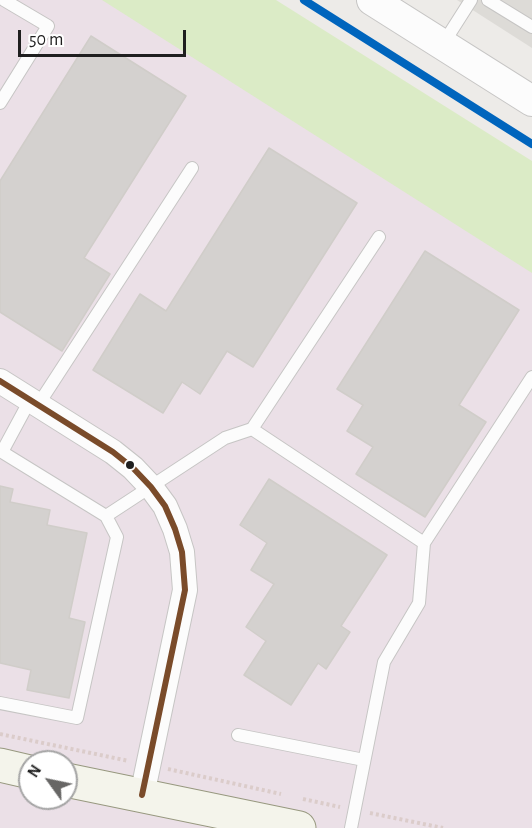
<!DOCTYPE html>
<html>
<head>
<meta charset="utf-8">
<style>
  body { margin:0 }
  #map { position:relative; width:532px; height:828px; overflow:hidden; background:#edebe8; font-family:"Alegreya Sans",sans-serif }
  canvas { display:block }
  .north { position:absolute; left:18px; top:750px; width:60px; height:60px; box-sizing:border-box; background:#fff; border:2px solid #a5a5a5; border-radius:50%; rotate:303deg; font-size:16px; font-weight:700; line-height:24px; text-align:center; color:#1f1f1f }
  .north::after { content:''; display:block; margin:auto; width:21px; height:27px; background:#676665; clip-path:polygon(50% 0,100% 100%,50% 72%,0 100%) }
  .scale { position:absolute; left:18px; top:30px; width:168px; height:27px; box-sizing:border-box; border:3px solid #1f1f1f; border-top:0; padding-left:8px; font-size:18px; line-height:21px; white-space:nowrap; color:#1f1f1f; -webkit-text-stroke:4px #fff; paint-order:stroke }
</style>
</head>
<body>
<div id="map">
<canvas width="532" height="828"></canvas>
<div class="north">N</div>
<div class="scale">50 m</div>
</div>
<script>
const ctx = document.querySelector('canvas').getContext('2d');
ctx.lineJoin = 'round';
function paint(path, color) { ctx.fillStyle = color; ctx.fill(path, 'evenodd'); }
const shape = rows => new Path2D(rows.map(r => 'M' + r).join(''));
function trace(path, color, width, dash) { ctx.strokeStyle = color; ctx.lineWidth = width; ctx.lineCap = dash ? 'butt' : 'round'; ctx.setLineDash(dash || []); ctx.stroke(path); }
paint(shape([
  [0,0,243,0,532,177,532,828,0,828],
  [30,762,66,762,66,798,30,798]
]), '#ebe0e7');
paint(shape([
  [457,0,532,0,532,48]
]), '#dddbd7');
paint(shape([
  [102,0,276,0,532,161,532,273]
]), '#dbebc6');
const building = shape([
  [91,36,186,96,84,258,110,274,62,351,0,312,0,181,91,36],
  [269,148,357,203,253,367,227,351,200,394,182,382,163,413,93,370,140,294,166,311,269,148],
  [425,251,519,310,459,405,486,422,425,517,356,474,373,447,347,431,363,405,337,389,425,251],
  [269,479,387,555,341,626,350,632,326,669,318,663,291,705,244,675,266,641,246,627,274,584,251,570,267,543,240,525,269,479],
  [0,486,13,489,10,502,50,510,47,525,87,533,69,618,85,622,69,698,27,690,31,670,0,663,0,486]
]);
paint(building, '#d4d1cf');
trace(building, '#d0cdc9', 1.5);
const service = shape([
  [488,0,532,27],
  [443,44,471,0],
  [0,103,48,26,4,0],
  [38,405,192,168],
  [252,429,379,237],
  [0,450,2,452,30,400],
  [106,516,225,438,252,429,424,543,419,603,384,662,351,828],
  [424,543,532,377],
  [0,703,77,718,117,537,106,516,2,452],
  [238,735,364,760]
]);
const minor = shape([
  [0,381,113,452,133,468,151,487,165,506,175,529,182,552,185,590,142,795]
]);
const tertiary = shape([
  [372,0,532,101]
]);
const secondary = shape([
  [0,765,30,772],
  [66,780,299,828]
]);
trace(service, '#c6c5c4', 14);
trace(minor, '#c6c5c4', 26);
trace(tertiary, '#c6c5c4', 32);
trace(secondary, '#97987f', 35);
trace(shape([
  [0,734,129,761],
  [168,769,281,794],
  [303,799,340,807],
  [370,813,443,828]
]), '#dbccca', 4, [3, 3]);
trace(service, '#fcfcfc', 12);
trace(minor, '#fcfcfc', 24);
trace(tertiary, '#fcfcfc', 30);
trace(secondary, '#f4f4eb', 33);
trace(shape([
  [0,381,113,452,133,468,151,487,165,506,175,529,182,552,185,590,142,795]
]), '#7a4b2a', 6);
trace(shape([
  [304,0,532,144]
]), '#0065bd', 8);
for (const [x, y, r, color] of [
  [130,465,5,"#1f1f1f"]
]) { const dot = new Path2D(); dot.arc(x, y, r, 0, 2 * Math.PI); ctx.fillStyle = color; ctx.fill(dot); trace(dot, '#fff', 2); }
</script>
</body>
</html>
